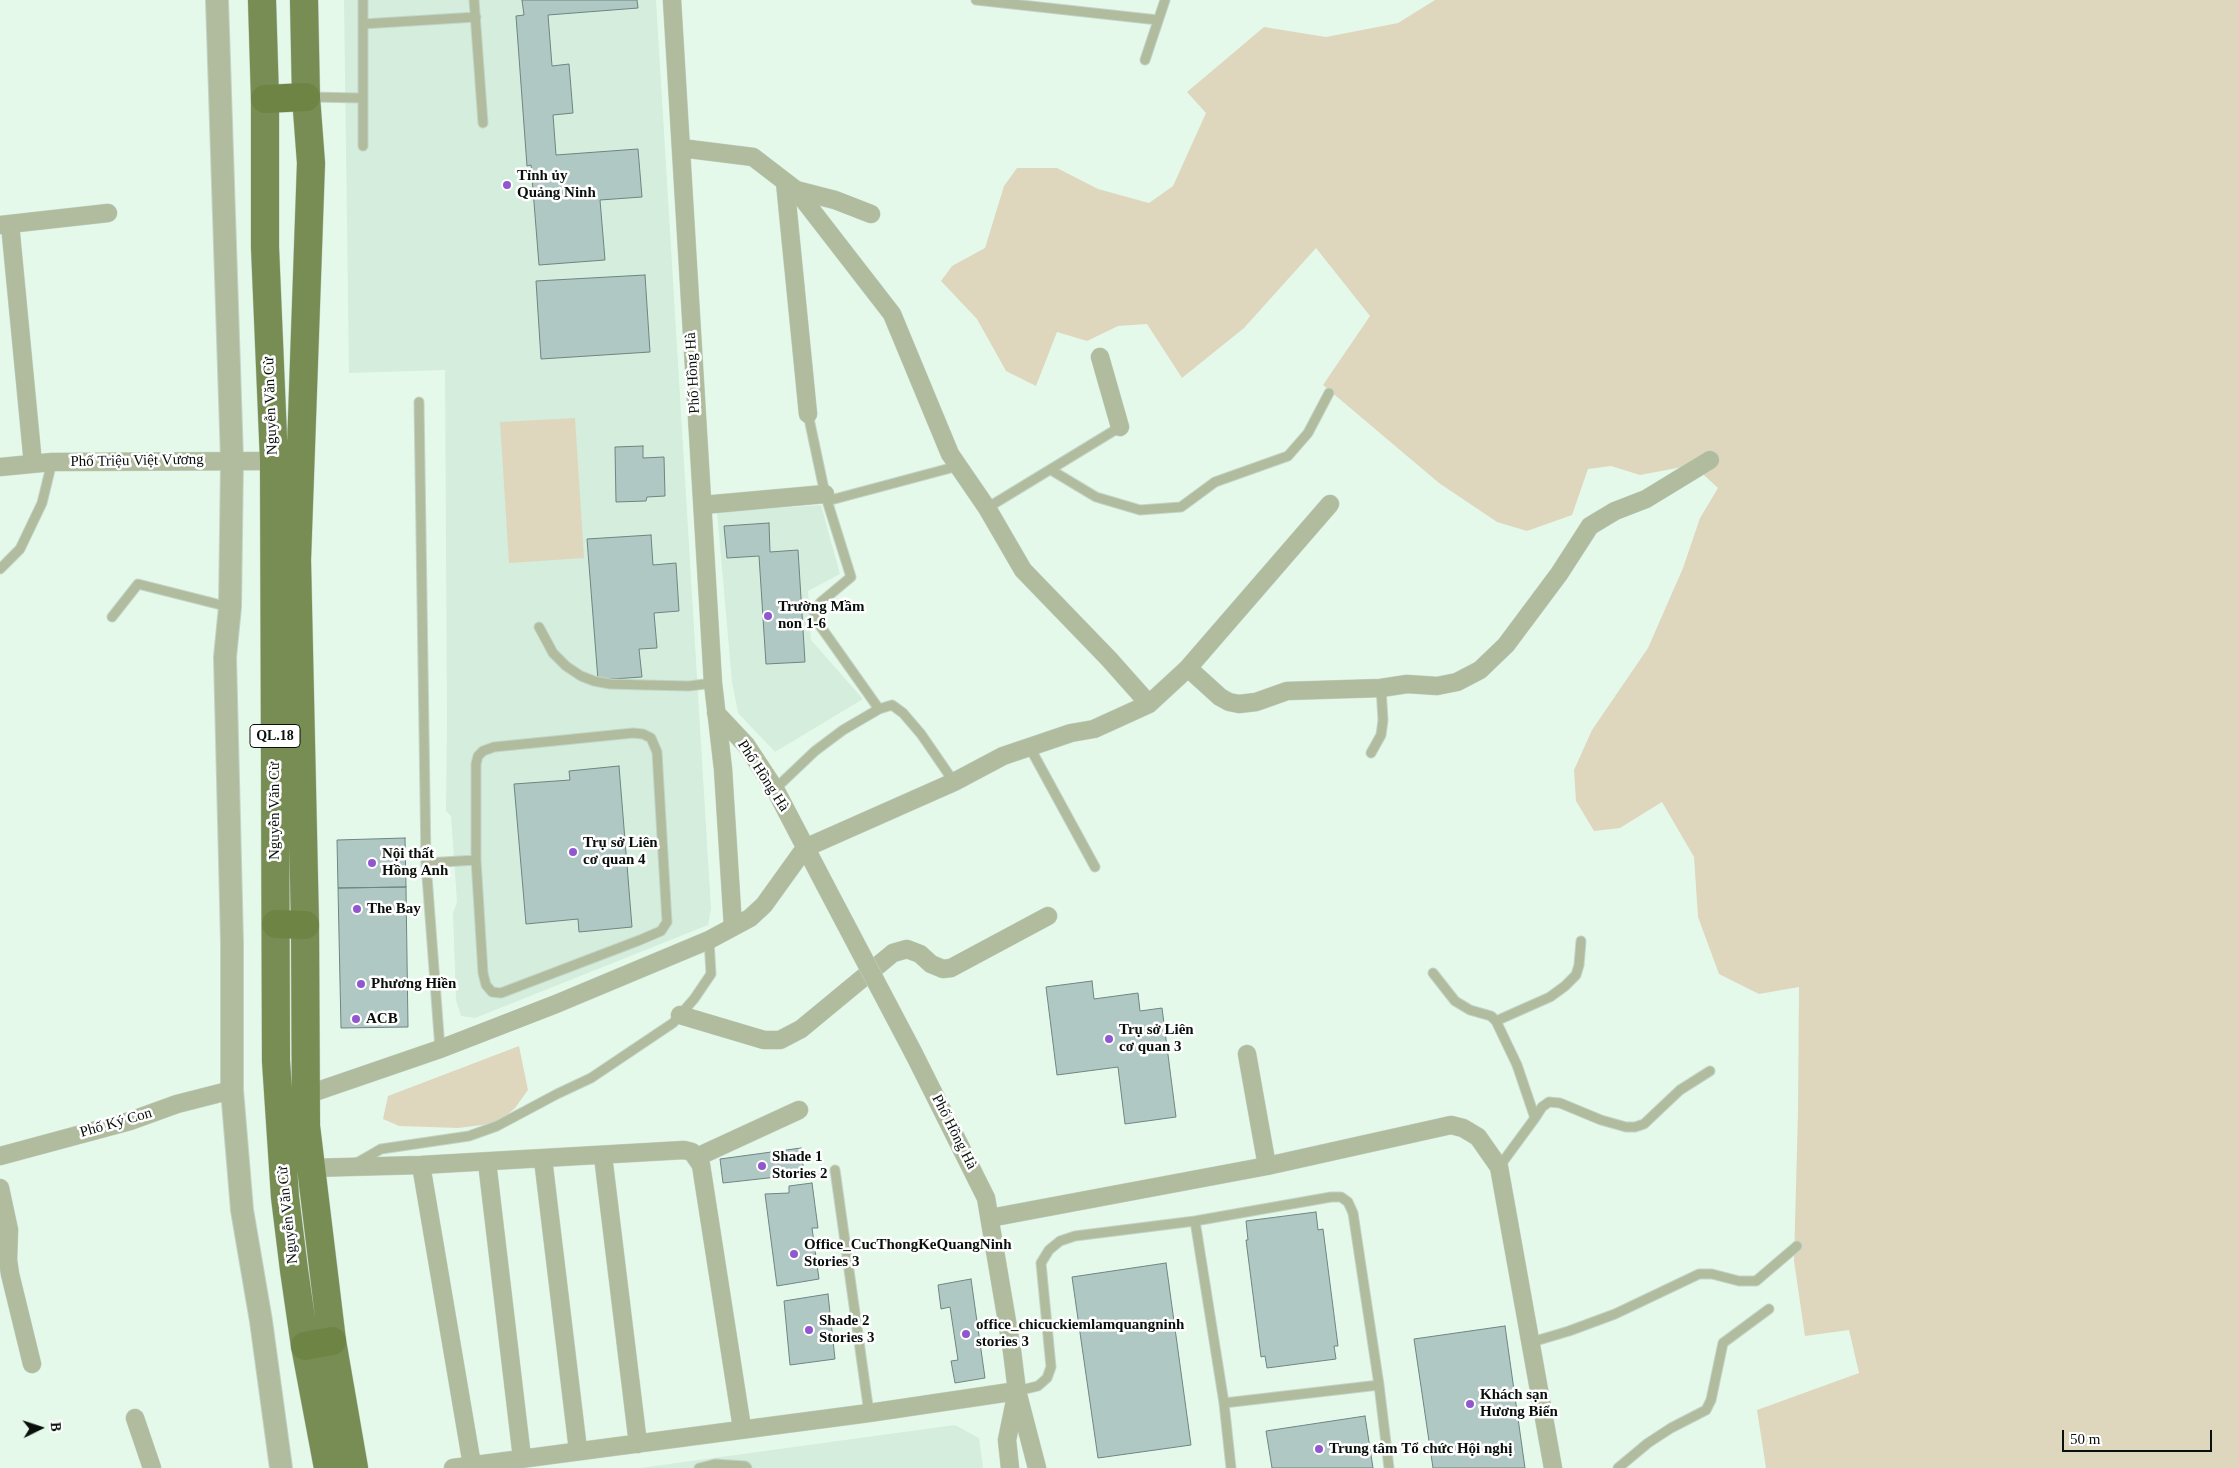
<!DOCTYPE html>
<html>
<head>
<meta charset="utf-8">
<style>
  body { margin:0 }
  #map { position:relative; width:2239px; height:1468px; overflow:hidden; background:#e5f9eb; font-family:Georgia,serif }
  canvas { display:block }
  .north { position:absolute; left:15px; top:1403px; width:50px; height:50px; -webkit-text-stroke:4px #fff; paint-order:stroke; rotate:86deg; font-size:14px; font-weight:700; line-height:20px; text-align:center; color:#09100b }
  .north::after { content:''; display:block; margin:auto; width:18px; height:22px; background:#09100b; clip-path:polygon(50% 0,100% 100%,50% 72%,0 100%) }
  .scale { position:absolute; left:2062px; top:1430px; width:150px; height:22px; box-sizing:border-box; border:2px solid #09100b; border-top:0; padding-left:6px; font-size:15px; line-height:18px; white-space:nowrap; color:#09100b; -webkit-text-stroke:4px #fff; paint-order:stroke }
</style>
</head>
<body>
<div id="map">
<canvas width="2239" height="1468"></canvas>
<div class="north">B</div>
<div class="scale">50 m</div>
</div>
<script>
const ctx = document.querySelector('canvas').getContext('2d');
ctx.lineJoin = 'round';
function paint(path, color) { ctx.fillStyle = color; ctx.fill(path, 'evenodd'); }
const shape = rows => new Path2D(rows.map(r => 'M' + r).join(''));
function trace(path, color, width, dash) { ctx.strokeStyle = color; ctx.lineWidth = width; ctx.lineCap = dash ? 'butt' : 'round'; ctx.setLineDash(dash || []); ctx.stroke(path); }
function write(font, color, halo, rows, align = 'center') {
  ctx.font = font + ' Georgia,serif'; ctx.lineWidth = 5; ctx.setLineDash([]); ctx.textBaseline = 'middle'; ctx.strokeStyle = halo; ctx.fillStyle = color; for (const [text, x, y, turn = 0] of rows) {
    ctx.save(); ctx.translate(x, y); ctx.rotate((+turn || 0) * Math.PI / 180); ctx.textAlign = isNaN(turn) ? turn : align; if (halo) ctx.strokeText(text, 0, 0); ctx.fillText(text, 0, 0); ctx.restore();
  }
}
paint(shape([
  [344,0,656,0,711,909,708,925,475,1018,461,1016,456,1000,453,913,457,902,451,816,446,811,447,720,445,370,349,373],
  [821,505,840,574,808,591,811,640,863,699,775,752,738,713,732,682,717,512],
  [955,1425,979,1438,983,1468,640,1468]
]), '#d4eddc');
paint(shape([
  [1435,0,2239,0,2239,1468,1766,1468,1757,1410,1859,1373,1849,1330,1805,1336,1794,1261,1798,1111,1799,987,1759,994,1719,974,1698,917,1694,857,1662,802,1620,828,1594,831,1576,801,1574,770,1592,730,1648,648,1683,568,1700,518,1718,488,1693,465,1640,475,1611,466,1588,469,1572,515,1527,531,1497,522,1439,483,1323,385,1370,316,1316,248,1244,328,1182,378,1147,324,1118,326,1087,341,1057,332,1036,386,1006,371,977,319,941,281,952,266,985,248,1004,186,1017,168,1057,168,1098,189,1149,203,1173,186,1206,113,1187,92,1264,27,1326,37,1398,23],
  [575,418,584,558,509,563,500,422],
  [519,1046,528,1090,515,1108,498,1123,458,1128,399,1126,383,1119,388,1096]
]), '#ded7be');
const building = shape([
  [522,0,637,0,638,8,548,15,552,66,569,64,573,113,553,115,556,155,638,149,642,197,600,200,605,260,539,265,531,165,527,166,516,16,524,15,522,0],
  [645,275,650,352,541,359,536,281,645,275],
  [643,446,643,458,664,457,665,496,647,497,646,501,616,502,615,447,643,446],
  [769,523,770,552,798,550,805,662,766,664,759,556,727,558,724,526,769,523],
  [651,535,653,565,676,563,679,611,654,613,657,648,639,649,642,677,598,680,587,539,651,535],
  [619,766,632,927,579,932,578,919,526,924,514,784,570,780,569,771,619,766],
  [405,838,406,887,338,888,337,840,405,838],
  [406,887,408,1027,341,1028,338,888,406,887],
  [1092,981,1094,999,1138,993,1140,1011,1162,1008,1176,1117,1125,1124,1118,1067,1057,1075,1046,987,1092,981],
  [801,1148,804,1174,723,1183,720,1159,801,1148],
  [812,1183,818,1228,812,1228,819,1279,777,1286,765,1194,789,1193,789,1186,812,1183],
  [1316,1212,1318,1230,1323,1229,1338,1346,1334,1346,1336,1359,1267,1368,1265,1356,1261,1357,1246,1240,1248,1240,1246,1221,1316,1212],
  [1166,1263,1191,1445,1098,1458,1072,1277,1166,1263],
  [971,1279,985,1378,955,1383,951,1361,958,1360,950,1307,941,1309,938,1285,971,1279],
  [828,1294,835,1359,790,1365,784,1301,828,1294],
  [1505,1326,1525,1468,1433,1468,1414,1339,1505,1326],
  [1365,1416,1373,1468,1272,1468,1266,1431,1365,1416]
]);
paint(building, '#b0c8c4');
trace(building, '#6e8582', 1);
const service = shape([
  [363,0,363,146],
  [474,0,483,123],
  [976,0,1158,20],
  [363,24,476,17],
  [1145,60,1165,0],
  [309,97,363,98],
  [419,402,426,863,440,1049],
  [808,414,825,494,851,577,821,602,814,611,816,620,879,709],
  [1051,470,1096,497,1140,510,1181,507,1215,482,1288,456,1308,433,1329,393],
  [827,501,958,466],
  [987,508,1120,427],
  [0,569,20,549,42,503,52,462],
  [112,617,138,584,229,607],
  [539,627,553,653,566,666,581,676,594,681,610,684,645,685,689,686,713,683],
  [633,733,643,734,651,738,657,752,667,922,661,931,640,940,501,993,492,992,486,985,483,973,476,860,476,764,478,756,483,751,494,747,633,733],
  [1029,746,1095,867],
  [1371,753,1381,735,1383,720,1381,688],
  [775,789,815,751,843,730,879,709,892,705,903,713,921,734,954,782],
  [426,863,476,860],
  [1433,973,1455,1001,1470,1010,1491,1016,1496,1021,1517,1065,1535,1118,1499,1167],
  [1496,1021,1550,997,1565,986,1576,975,1579,965,1581,941],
  [1535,1118,1542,1107,1549,1102,1560,1103,1601,1120,1626,1127,1635,1127,1644,1124,1680,1090,1710,1071],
  [355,1164,381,1149,469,1136,497,1126,557,1094,591,1078,673,1023,694,999,711,974,709,940],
  [835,1170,869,1413],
  [1195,1221,1224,1403,1231,1468],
  [1532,1342,1569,1331,1615,1314,1699,1274,1712,1274,1739,1281,1756,1281,1797,1246],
  [1017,1391,1038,1386,1047,1378,1051,1367,1041,1263,1049,1250,1060,1241,1075,1236,1195,1221,1331,1197,1341,1197,1348,1202,1353,1213,1379,1385,1389,1468],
  [1224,1403,1379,1385],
  [699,1468,715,1464,745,1466,747,1468],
  [1618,1468,1648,1443,1671,1428,1706,1410,1711,1400,1723,1343,1769,1309]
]);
const minor = shape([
  [672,0,713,683,723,769,733,927],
  [681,148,753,157,796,190,892,314,950,454,987,508,1023,570,1109,659,1149,704],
  [785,182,808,414],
  [796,190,835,200,871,214],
  [10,224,33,464],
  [0,225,108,213],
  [1100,357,1120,427],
  [0,467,52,462,274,461],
  [703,505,825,494],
  [1188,668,1220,697,1229,702,1239,704,1256,702,1287,691,1381,688,1407,684,1437,686,1457,682,1480,670,1506,645,1559,574,1590,526,1615,511,1646,499,1710,460],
  [716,713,746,745,775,789,825,885],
  [680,1015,764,1040,780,1040,801,1029,893,953,907,949,920,954,931,964,943,969,951,968,1048,916],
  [914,1054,986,1198,1012,1351,1017,1391,1037,1468],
  [1247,1054,1267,1166],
  [306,1095,440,1049,556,1004,709,940,750,918,764,905,805,848,954,782,1003,756,1071,733,1094,729,1149,704,1188,668,1330,504],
  [0,1156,130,1121,177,1104,232,1090],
  [603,1156,638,1444],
  [697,1157,799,1110],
  [543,1159,578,1450],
  [487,1162,522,1458],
  [421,1165,472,1465],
  [311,1168,421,1165,684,1150,692,1152,701,1165,742,1428],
  [0,1188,9,1230,8,1260,10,1274,32,1364],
  [990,1218,1267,1166,1451,1125,1463,1128,1478,1137,1499,1167,1553,1468],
  [135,1418,152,1468],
  [453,1468,869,1413,1017,1391],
  [1010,1468,1007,1440,1016,1396]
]);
const tertiary = shape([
  [217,0,232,460,230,607,225,657,232,943,232,1090,242,1210,261,1321,281,1468]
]);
const primary = shape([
  [262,0,265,99,265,247,274,461,276,1061,285,1197,294,1270,305,1346,328,1468],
  [304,0,306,97,311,163,297,560,305,925,306,1126,332,1341,354,1468]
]);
const trunk = shape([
  [265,99,306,97],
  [276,924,305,925],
  [305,1346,332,1341]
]);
trace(service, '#c2d4c7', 11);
trace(minor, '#c2d4c7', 19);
trace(tertiary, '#c2d4c7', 24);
trace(primary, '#c2d4c7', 29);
trace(trunk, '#c2d4c7', 29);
trace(service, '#b0bc9d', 9);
trace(minor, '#b0bc9d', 18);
trace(tertiary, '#b0bc9d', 22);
trace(primary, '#788d53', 28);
trace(trunk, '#6e8444', 28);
const minorBridge = shape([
  [825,885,914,1054]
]);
trace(minorBridge, '#c2d4c7', 19, []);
trace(minorBridge, '#b0bc9d', 18);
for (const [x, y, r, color] of [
  [507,185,5,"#9157cf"],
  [768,616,5,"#9157cf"],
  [573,852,5,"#9157cf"],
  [372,863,5,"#9157cf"],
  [357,909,5,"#9157cf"],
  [361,984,5,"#9157cf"],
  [356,1019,5,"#9157cf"],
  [1109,1039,5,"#9157cf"],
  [762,1166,5,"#9157cf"],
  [794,1254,5,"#9157cf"],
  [809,1330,5,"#9157cf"],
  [966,1334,5,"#9157cf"],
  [1470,1404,5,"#9157cf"],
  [1319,1449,5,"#9157cf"]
]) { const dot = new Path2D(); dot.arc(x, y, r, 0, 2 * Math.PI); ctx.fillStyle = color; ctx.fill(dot); trace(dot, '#fff', 2); }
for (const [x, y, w] of [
  [275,736,50]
]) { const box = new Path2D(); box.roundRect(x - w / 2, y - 11.5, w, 23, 4); ctx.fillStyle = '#fff'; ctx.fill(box); trace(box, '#09100b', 1); }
write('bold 14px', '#09100b', null, [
  ["QL.18",275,736]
]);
write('bold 15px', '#09100b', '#fff', [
  ["Tỉnh ủy",517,176],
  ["Quảng Ninh",517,193],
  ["Trường Mầm",778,607],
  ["non 1-6",778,624],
  ["Trụ sở Liên",583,843],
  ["cơ quan 4",583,860],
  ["Nội thất",382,854],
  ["Hồng Anh",382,871],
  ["The Bay",367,909],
  ["Phương Hiền",371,984],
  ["ACB",366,1019],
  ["Trụ sở Liên",1119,1030],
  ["cơ quan 3",1119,1047],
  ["Shade 1",772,1157],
  ["Stories 2",772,1174],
  ["Office_CucThongKeQuangNinh",804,1245],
  ["Stories 3",804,1262],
  ["Shade 2",819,1321],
  ["Stories 3",819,1338],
  ["office_chicuckiemlamquangninh",976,1325],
  ["stories 3",976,1342],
  ["Khách sạn",1480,1395],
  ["Hương Biển",1480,1412],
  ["Trung tâm Tổ chức Hội nghị",1329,1449]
], 'left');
write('15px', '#09100b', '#fff', [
  ["Phố Hồng Hà",693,373,-93],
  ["Nguyễn Văn Cừ",271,406,-92],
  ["Phố Triệu Việt Vương",137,461,-1],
  ["Phố Hồng Hà",763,776,57],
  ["Nguyễn Văn Cừ",275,811,-90],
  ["Phố Ký Con",116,1123,-16],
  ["Phố Hồng Hà",954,1132,63],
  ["Nguyễn Văn Cừ",288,1215,-96]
]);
</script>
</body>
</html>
